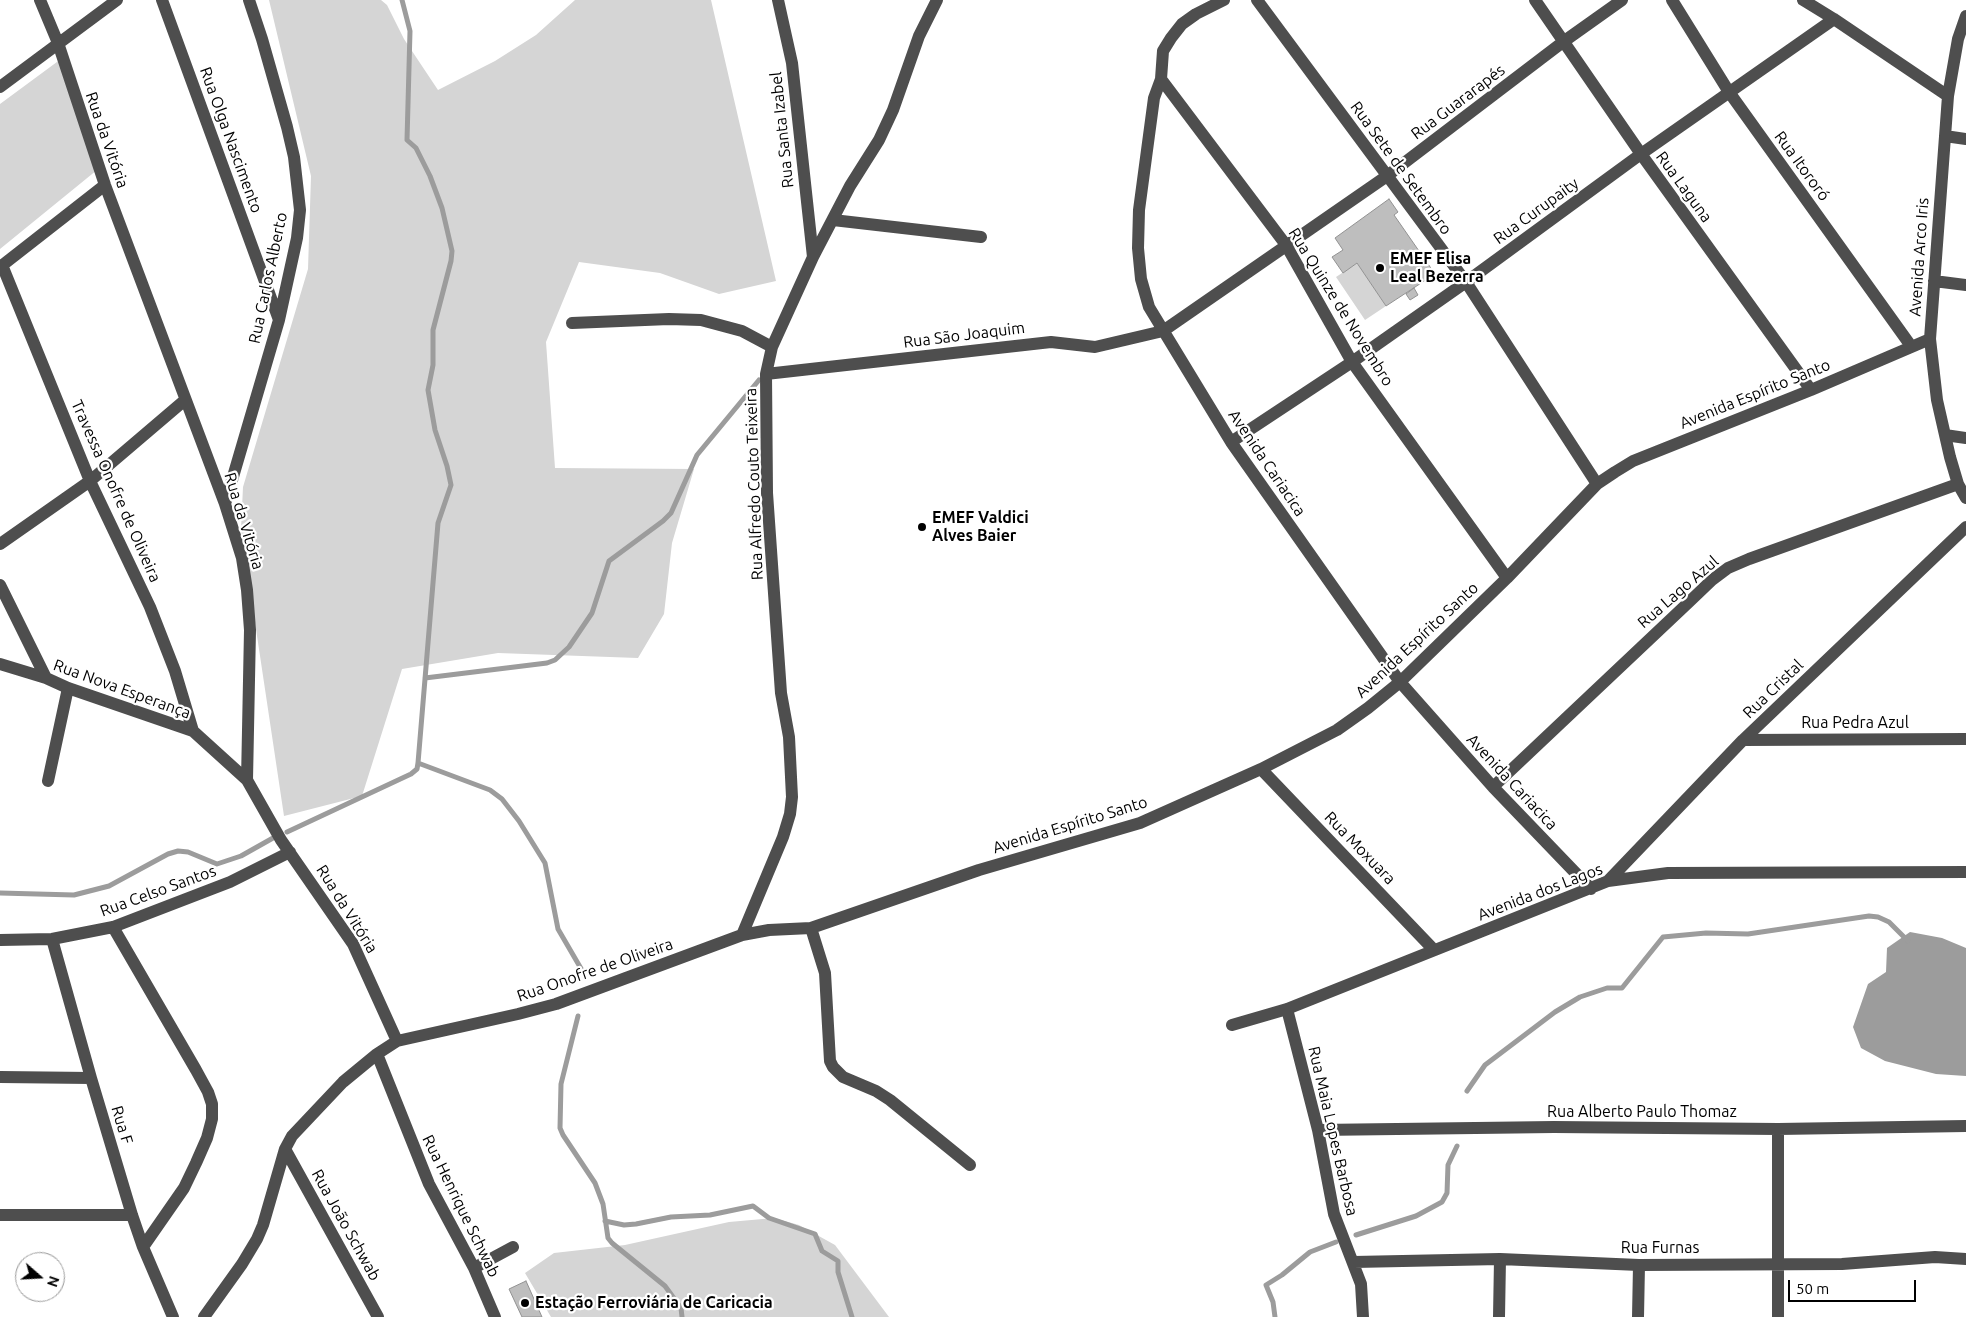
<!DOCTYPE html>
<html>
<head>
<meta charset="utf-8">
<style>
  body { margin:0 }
  #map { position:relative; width:1966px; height:1317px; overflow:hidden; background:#fff; font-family:Ubuntu,sans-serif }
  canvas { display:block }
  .north { position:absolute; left:15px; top:1252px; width:50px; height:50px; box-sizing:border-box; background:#fff; border:1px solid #999; border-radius:50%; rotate:109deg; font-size:14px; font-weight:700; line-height:20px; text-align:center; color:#000 }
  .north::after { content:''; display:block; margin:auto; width:18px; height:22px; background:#000; clip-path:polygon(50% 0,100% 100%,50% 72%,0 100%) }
  .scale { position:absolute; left:1788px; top:1280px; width:128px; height:22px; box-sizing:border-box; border:2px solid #000; border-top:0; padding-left:6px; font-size:15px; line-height:18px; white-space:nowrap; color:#000; -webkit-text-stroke:4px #fff; paint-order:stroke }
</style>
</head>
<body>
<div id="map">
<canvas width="1966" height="1317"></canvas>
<div class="north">N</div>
<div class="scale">50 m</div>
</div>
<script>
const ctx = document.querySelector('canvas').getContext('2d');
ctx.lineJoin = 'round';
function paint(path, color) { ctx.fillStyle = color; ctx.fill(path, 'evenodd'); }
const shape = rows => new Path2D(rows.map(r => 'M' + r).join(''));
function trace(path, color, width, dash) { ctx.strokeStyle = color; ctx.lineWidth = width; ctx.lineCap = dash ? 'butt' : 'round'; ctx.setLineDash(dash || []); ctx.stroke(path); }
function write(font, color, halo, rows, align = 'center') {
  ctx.font = font + ' Ubuntu,sans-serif'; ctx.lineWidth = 4.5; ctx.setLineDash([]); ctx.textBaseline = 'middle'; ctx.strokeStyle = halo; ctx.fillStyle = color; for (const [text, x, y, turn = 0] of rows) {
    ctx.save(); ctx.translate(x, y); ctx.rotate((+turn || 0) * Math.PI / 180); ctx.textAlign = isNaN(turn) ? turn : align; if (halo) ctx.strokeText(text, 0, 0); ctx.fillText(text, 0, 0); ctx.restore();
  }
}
paint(shape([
  [269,0,381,0,387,5,404,39,438,90,495,61,536,35,575,0,711,0,776,281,719,294,660,273,579,262,546,342,555,468,694,469,672,543,664,614,638,658,498,653,402,669,362,796,284,816,241,529,243,487,308,269,311,176],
  [61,59,97,170,0,249,0,104],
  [1357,263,1386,306,1365,320,1336,277],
  [774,1218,799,1225,835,1245,889,1317,551,1317,525,1273,554,1253,625,1245,729,1222]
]), '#d5d5d5');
paint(shape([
  [1910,932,1942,938,1966,948,1966,1076,1936,1074,1885,1061,1861,1048,1853,1027,1868,984,1886,972,1887,948]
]), '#9c9c9c');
trace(shape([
  [425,678,547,663,555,660,569,647,592,613,609,561,663,521,671,513,697,455,759,380],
  [418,763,490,790,502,799,519,821,545,863,558,929,583,972],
  [287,832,411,774,417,769,418,763,438,523,451,485,447,466,435,430,428,390,433,365,433,330,451,261,452,251,442,208,430,176,416,148,407,140,410,31,402,0],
  [0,893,74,895,109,886,168,854,178,851,188,852,217,864,241,856,273,838],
  [578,1016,561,1084,560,1128,563,1135,595,1183,603,1204,608,1238,612,1243,665,1286,681,1308,682,1317],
  [1467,1091,1485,1065,1555,1012,1580,997,1607,988,1622,988,1663,937,1706,933,1748,934,1869,916,1878,917,1889,922,1908,941],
  [605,1221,624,1225,636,1224,671,1217,710,1215,753,1206,769,1218,815,1234,822,1251,838,1261,838,1272,852,1317],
  [1356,1235,1416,1216,1442,1202,1447,1193,1448,1165,1457,1146],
  [1275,1317,1273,1302,1266,1285,1282,1275,1310,1252,1336,1242]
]), '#9c9c9c', 5);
const building = shape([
  [1389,199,1398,212,1394,215,1435,274,1386,306,1357,263,1343,273,1332,257,1343,250,1335,238,1389,199],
  [1414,288,1418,295,1410,300,1406,294,1414,288],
  [526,1281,542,1317,522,1317,509,1289,526,1281]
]);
paint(building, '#bebebe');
trace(building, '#929292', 1);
trace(shape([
  [40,0,58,43,105,185,225,504,242,558,247,590,250,630,247,780,281,840,353,944,397,1041],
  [162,0,279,320],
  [778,0,792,63,813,257],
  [1224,0,1196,14,1182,24,1171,38,1163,51,1161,79,1154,98,1139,210,1138,248,1141,279,1149,307,1231,442,1400,682,1493,787,1591,889],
  [1257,0,1466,282,1597,484],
  [1535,0,1641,154,1811,390],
  [1672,0,1729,92,1911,346],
  [1803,0,1834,19,1948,96],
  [1966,16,1958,39,1948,96,1930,339,1937,400,1950,457,1958,484,1966,498],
  [1161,79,1286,245,1352,362,1507,578],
  [0,87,117,0],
  [1945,136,1966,139],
  [833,220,981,237],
  [2,265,90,481,150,607,175,671,193,731],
  [0,267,105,185],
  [1934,281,1966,285],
  [572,323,669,319,701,320,742,331,772,347],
  [766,374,1051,342,1095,347,1163,331,1387,176,1563,42,1622,0],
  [1945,435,1966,438],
  [1231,442,1352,362,1466,282,1641,154,1834,19],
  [225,504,279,320,297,238,300,210,294,157,287,127,262,39,249,0],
  [0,544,90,481,185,400],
  [0,585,46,678],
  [0,664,46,678,68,688,193,731,247,780],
  [1743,740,1966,739],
  [1261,769,1434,950],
  [48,781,68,688],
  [1493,787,1689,602,1712,580,1728,568,1749,559,1958,484],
  [1608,881,1743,740,1966,527],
  [113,927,196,1070,208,1092,212,1104,212,1119,207,1138,196,1163,184,1188,143,1247],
  [811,928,825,973,830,1061,833,1067,843,1077,876,1091,890,1100,970,1165],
  [742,935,783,837,790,814,792,797,789,737,781,693,767,493,766,374,772,347,813,257,850,186,879,140,893,110,919,36,937,0],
  [52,939,91,1078,132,1215,143,1247,173,1317],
  [0,940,52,939,113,927,230,882,290,852],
  [1287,1009,1318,1130,1334,1214,1361,1284,1363,1317],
  [1232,1025,1287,1009,1608,881,1668,873,1966,872],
  [377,1054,429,1184,474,1268,495,1317],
  [0,1077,91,1078],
  [1318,1130,1554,1127,1778,1129,1966,1126],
  [285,1149,378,1317],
  [0,1215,132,1215],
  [1354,1262,1500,1259,1639,1265,1842,1264,1935,1257,1966,1259],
  [474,1268,513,1247],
  [204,1317,242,1264,257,1239,263,1225,285,1149,292,1136,343,1082,377,1054,397,1041,518,1014,556,1004,742,935,769,930,811,928,979,870,1140,823,1261,769,1337,730,1368,708,1400,682,1507,578,1597,484,1615,472,1633,461,1811,390,1930,339],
  [1499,1317,1500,1259],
  [1638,1317,1639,1265],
  [1778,1317,1778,1129]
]), '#4e4e4e', 12);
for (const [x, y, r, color] of [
  [1380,268,5,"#000"],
  [922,527,5,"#000"],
  [525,1303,5,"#000"]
]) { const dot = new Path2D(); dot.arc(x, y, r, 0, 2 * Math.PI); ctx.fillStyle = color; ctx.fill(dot); trace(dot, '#fff', 2); }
write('16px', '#000', '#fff', [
  ["Rua Guararapés",1458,102,-37],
  ["Rua Santa Izabel",782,130,-96],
  ["Rua da Vitória",107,140,71],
  ["Rua Olga Nascimento",231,140,70],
  ["Rua Itororó",1802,166,54],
  ["Rua Sete de Setembro",1401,168,54],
  ["Rua Laguna",1684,187,54],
  ["Rua Curupaity",1536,211,-36],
  ["Avenida Arco Iris",1919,257,-86],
  ["Rua Carlos Alberto",268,278,-78],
  ["Rua Quinze de Novembro",1341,307,58],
  ["Rua São Joaquim",964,335,-7],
  ["Avenida Espírito Santo",1755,394,-22],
  ["Avenida Cariacica",1267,463,56],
  ["Rua Alfredo Couto Teixeira",754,484,-92],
  ["Travessa Onofre de Oliveira",116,491,66],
  ["Rua da Vitória",244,521,73],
  ["Rua Lago Azul",1678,592,-41],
  ["Avenida Espírito Santo",1417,640,-43],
  ["Rua Nova Esperança",122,689,20],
  ["Rua Cristal",1773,689,-44],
  ["Rua Pedra Azul",1855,723],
  ["Avenida Cariacica",1512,782,47],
  ["Avenida Espírito Santo",1070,825,-17],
  ["Rua Moxuara",1360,848,46],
  ["Rua Celso Santos",158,891,-20],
  ["Avenida dos Lagos",1540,892,-21],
  ["Rua da Vitória",347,909,58],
  ["Rua Onofre de Oliveira",595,970,-19],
  ["Rua Alberto Paulo Thomaz",1642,1112],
  ["Rua F",122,1125,73],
  ["Rua Maia Lopes Barbosa",1333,1131,77],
  ["Rua Henrique Schwab",461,1206,64],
  ["Rua João Schwab",346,1225,61],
  ["Rua Furnas",1660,1248]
]);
write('bold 16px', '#000', '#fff', [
  ["EMEF Elisa",1390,259],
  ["Leal Bezerra",1390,277],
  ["EMEF Valdici",932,518],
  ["Alves Baier",932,536],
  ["Estação Ferroviária de Caricacia",535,1303]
], 'left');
</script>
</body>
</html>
